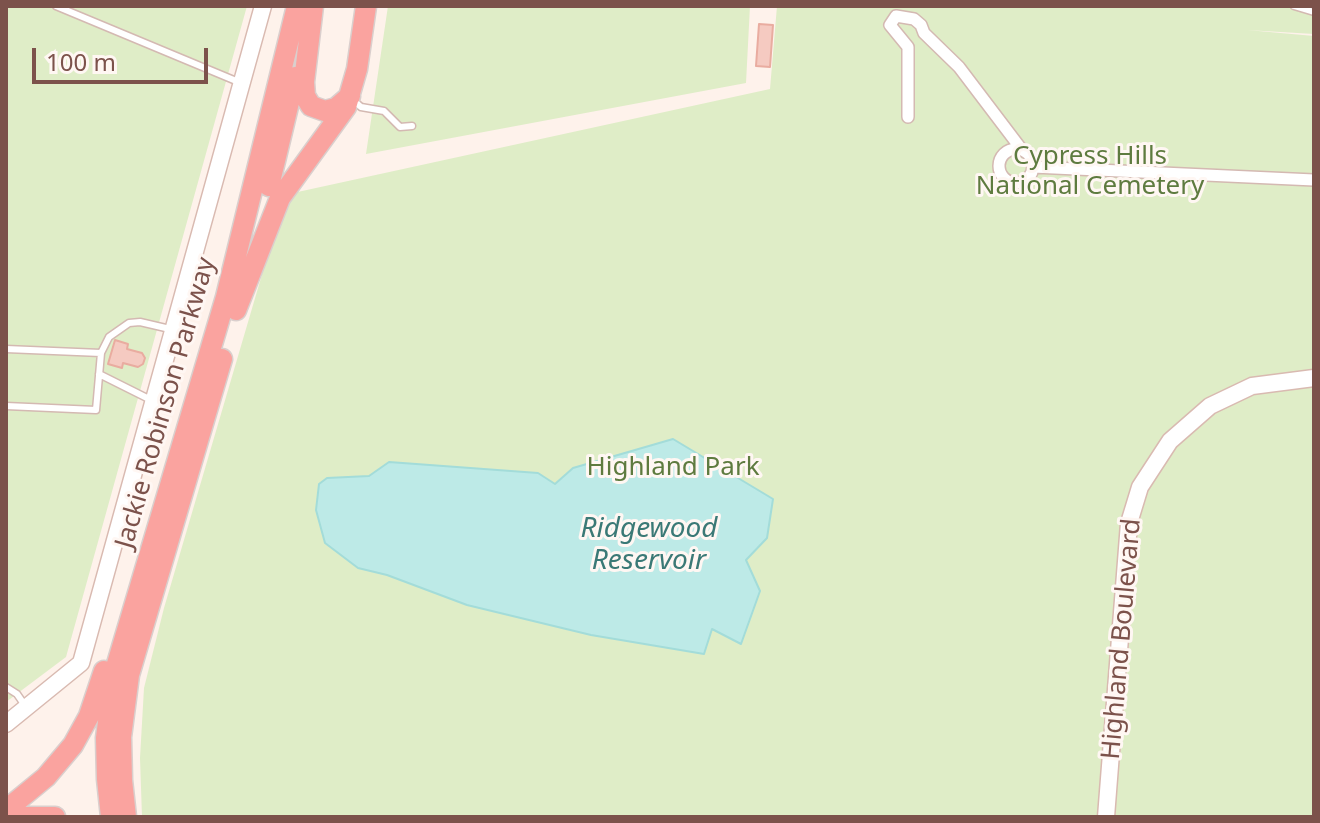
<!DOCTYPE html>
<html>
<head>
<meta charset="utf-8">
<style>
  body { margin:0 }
  #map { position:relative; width:1320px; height:823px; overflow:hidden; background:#fef2eb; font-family:"Noto Sans",sans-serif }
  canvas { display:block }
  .frame { position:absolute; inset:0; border:8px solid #7c524b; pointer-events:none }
  .scale { position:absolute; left:32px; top:48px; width:176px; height:36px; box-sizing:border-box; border:4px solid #7c524b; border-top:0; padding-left:10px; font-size:24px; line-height:28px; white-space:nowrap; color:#7c524b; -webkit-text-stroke:6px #fff7f3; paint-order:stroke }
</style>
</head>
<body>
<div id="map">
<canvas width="1320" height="823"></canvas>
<div class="frame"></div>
<div class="scale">100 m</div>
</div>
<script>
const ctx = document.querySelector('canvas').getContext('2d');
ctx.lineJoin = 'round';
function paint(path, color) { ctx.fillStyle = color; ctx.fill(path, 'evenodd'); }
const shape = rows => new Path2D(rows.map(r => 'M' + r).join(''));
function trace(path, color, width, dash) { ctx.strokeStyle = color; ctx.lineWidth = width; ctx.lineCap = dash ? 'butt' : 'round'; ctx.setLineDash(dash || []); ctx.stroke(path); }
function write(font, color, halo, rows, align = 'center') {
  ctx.font = font + ' "Noto Sans",sans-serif'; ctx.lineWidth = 6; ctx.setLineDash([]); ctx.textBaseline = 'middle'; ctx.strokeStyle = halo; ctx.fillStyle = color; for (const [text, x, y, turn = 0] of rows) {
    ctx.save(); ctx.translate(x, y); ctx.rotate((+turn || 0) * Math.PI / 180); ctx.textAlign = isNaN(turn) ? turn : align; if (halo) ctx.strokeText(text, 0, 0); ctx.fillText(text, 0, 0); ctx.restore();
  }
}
paint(shape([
  [6,6,247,6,66,657,6,702],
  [388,6,750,6,746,83,366,154],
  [777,6,1314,6,1314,34,1247,30,1314,36,1314,817,142,817,140,758,144,688,164,608,273,237,293,193,770,89]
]), '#dfedc7');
const water = shape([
  [673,439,773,499,767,538,746,560,760,591,741,644,712,629,704,654,591,635,467,605,387,575,358,568,325,543,316,510,319,484,327,478,369,476,389,462,538,473,555,484,573,468,673,439]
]);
paint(water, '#bdeae7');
trace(water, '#a3dcd9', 2);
const building = shape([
  [759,24,773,25,770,67,756,66,759,24],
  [115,340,128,344,127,349,142,353,145,358,143,364,138,367,123,363,122,368,108,364,115,340]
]);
paint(building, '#f5cac1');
trace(building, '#e9aca0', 2);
const lane = shape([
  [56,6,241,83],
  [1294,6,1314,12],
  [354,101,361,107,384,111,400,127,412,126],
  [6,349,101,353,96,410,6,406],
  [101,353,109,337,129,323,140,322,170,329],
  [99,374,151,400],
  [6,687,17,694,26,707]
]);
const street = shape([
  [908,117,908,47,890,25,896,16,914,19,921,25,924,33,959,67,1022,150],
  '999 166a17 17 0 1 1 34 0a17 17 0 1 1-34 0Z',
  [1033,167,1314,180]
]);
const secondary = shape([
  [6,724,81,663,263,6],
  [1106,817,1129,523,1140,487,1170,441,1210,406,1252,386,1314,378]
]);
const highway = shape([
  [313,6,304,82,305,96,311,106,325,111,336,108,350,96],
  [269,186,295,77],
  [236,310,280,198,346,107,357,69,366,6],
  [6,810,46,777,73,745,89,716,104,671],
  [21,817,55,817],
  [111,817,107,779,106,738,114,674,226,297,297,6],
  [126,817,122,780,121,737,129,675,222,359]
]);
trace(lane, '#d4b9b2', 9);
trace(street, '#d4b9b2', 14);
trace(secondary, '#d9bab1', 19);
trace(highway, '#dacfcd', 23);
trace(lane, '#fff', 6);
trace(street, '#fff', 11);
trace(secondary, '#fff', 16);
trace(highway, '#faa39f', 20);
write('26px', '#5e7b3f', '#fff7f3', [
  ["Cypress Hills",1090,157],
  ["National Cemetery",1090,187],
  ["Highland Park",673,468]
]);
write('26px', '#7c524b', '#fff7f3', [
  ["Jackie Robinson Parkway",166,403,-74],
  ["Highland Boulevard",1122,639,-85]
]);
write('italic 28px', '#3a7976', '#fff7f3', [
  ["Ridgewood",649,529],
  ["Reservoir",649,561]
]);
</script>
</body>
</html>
